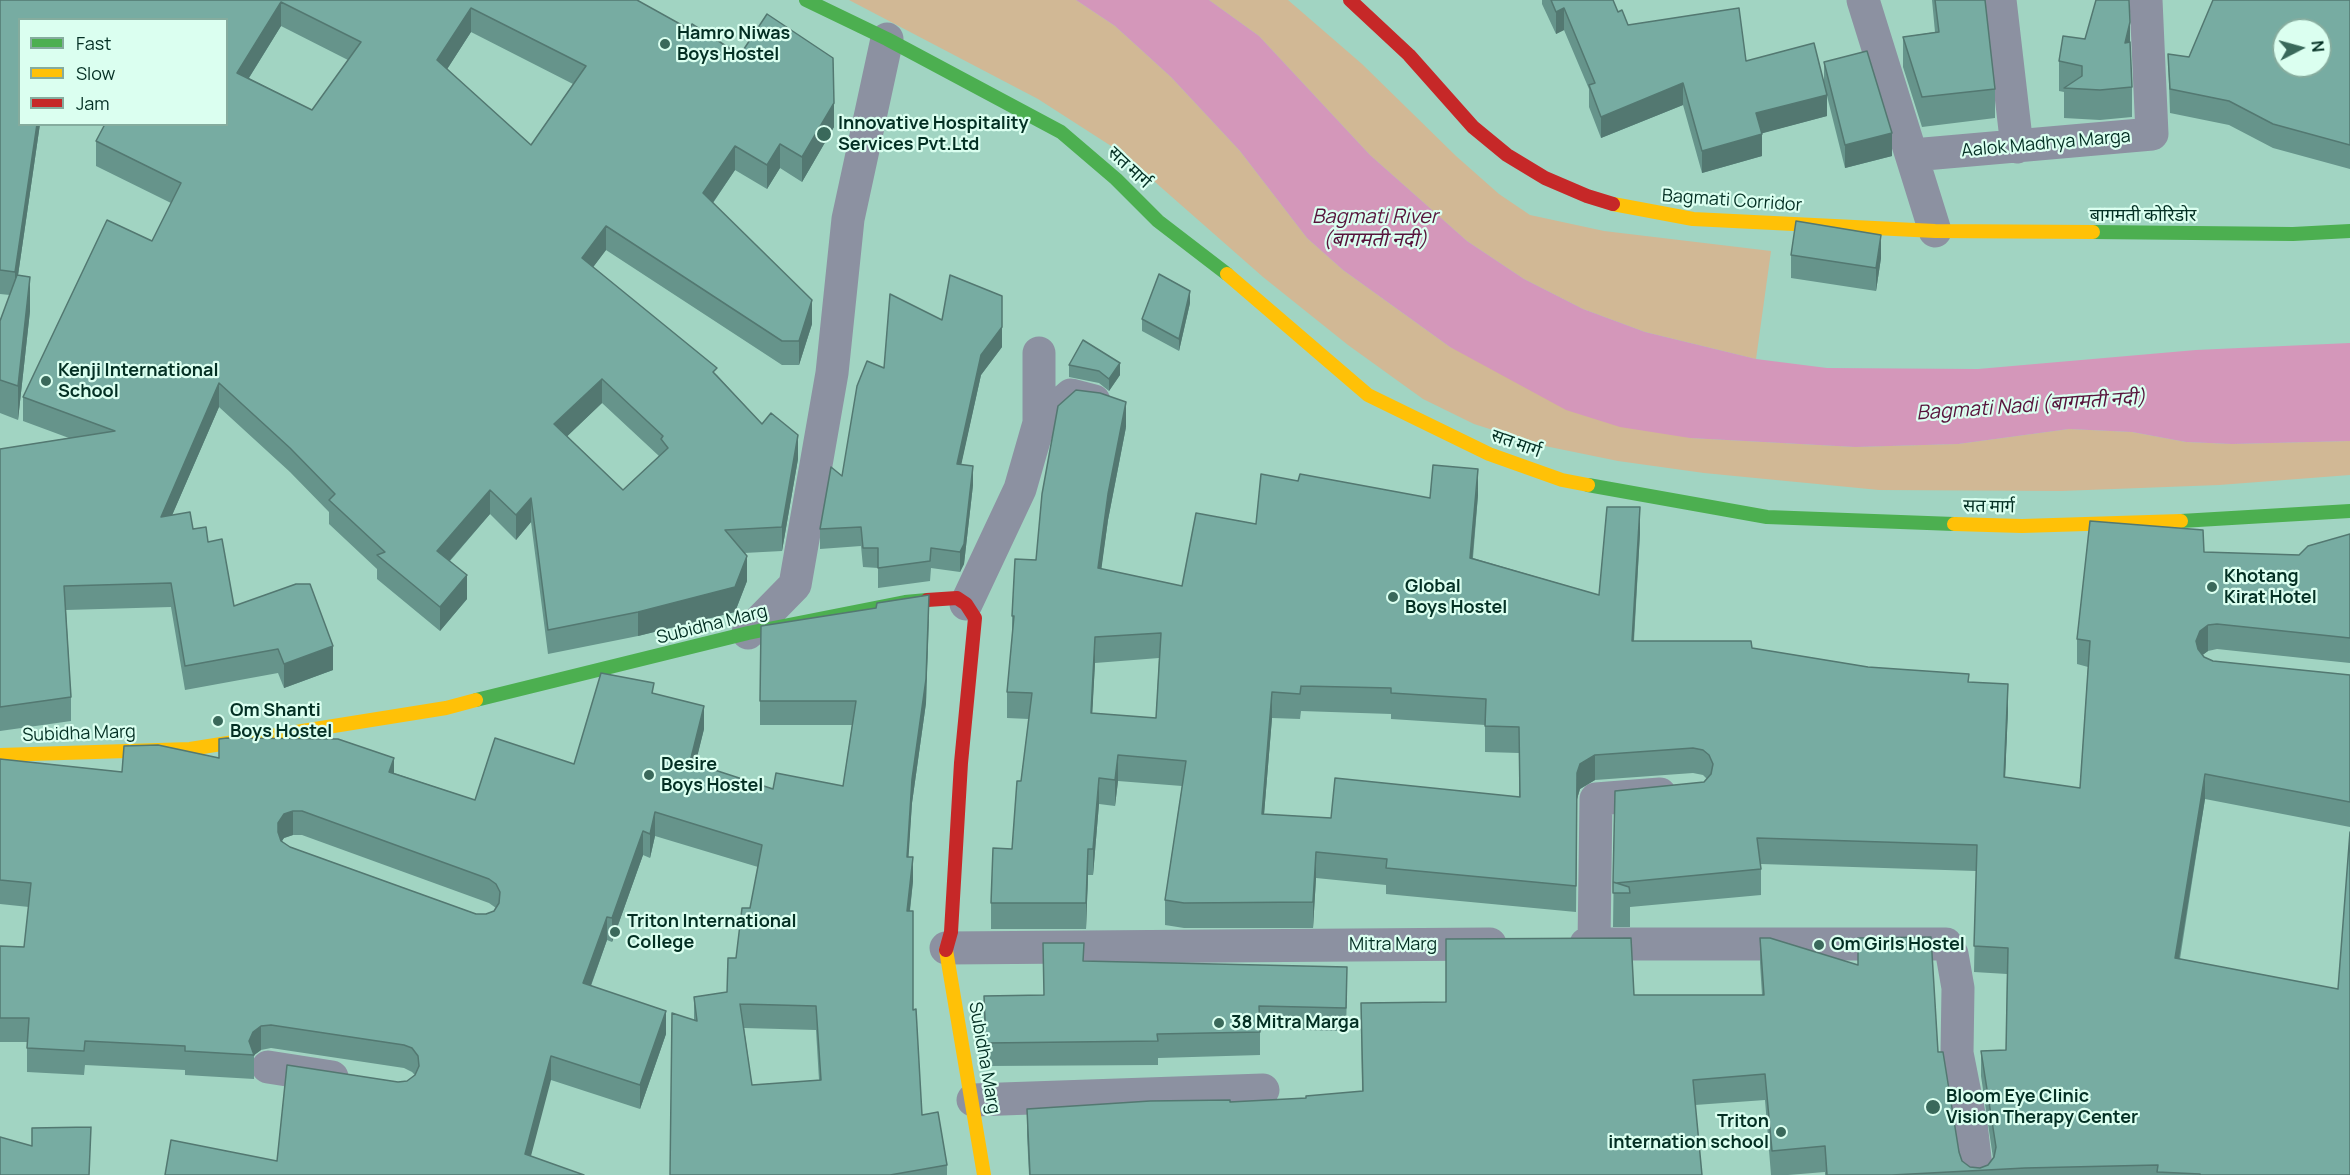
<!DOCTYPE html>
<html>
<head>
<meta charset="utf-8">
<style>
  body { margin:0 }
  #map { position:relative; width:2350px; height:1175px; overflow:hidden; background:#a1d4c2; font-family:Manrope,sans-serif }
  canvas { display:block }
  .legend { position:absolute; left:18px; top:18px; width:210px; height:108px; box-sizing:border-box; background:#dbfff0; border:2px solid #85ac9e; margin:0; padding:8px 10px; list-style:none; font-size:18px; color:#032f23 }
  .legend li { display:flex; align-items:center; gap:12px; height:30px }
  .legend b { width:30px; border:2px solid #85ac9e }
  .north { position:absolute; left:2272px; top:18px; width:60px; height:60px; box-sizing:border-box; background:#dbfff0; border:2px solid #85ac9e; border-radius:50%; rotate:84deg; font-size:16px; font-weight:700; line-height:24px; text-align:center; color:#032f23 }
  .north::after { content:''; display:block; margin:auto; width:21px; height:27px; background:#3a695b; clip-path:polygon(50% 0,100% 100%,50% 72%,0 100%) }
</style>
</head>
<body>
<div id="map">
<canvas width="2350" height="1175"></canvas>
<ul class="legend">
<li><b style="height:8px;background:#4caf50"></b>Fast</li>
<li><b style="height:8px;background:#ffc107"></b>Slow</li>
<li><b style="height:8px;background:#c62828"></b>Jam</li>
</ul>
<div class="north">N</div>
</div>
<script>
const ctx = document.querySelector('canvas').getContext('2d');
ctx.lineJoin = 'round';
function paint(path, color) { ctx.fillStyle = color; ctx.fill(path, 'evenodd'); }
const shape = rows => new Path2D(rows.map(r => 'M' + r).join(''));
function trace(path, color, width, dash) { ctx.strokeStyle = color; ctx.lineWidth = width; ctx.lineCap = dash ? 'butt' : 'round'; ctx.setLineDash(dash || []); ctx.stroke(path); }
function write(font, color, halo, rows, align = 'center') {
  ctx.font = font + ' Manrope,"Noto Sans Devanagari",sans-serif'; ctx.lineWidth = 4.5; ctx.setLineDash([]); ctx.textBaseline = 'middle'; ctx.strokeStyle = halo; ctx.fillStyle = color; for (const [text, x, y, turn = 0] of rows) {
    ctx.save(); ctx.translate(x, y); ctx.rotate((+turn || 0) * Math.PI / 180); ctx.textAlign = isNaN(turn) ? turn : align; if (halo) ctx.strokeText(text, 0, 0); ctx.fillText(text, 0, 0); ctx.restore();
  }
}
paint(shape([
  [849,0,1076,0,1115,26,1171,77,1240,151,1307,238,1343,270,1450,347,1690,438,1855,447,1958,444,2069,429,2132,432,2186,442,2232,444,2350,441,2350,475,2219,485,2061,491,1879,490,1704,473,1618,461,1540,445,1474,424,1423,399,1348,345,1263,277,1122,153,1038,99],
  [1209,0,1288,0,1362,64,1456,156,1499,194,1530,215,1604,231,1771,251,1756,359,1645,332,1583,309,1524,279,1467,241,1370,155,1259,36]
]), '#d1b895');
paint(shape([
  [1076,0,1209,0,1259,36,1370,155,1467,241,1524,279,1583,309,1645,332,1756,359,1827,368,1978,369,2196,350,2350,343,2350,441,2232,444,2186,442,2132,432,2069,429,1958,444,1855,447,1690,438,1620,427,1566,410,1450,347,1343,270,1307,238,1240,151,1171,77,1115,26]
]), '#d497ba');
trace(shape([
  [1863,0,1935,231],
  [2000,0,2017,147],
  [1913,155,2152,134,2146,0],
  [1039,353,1039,423],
  [966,604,1020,489,1039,423,1071,395,1094,401],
  [748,633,795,585,832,373,848,219,887,39],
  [1586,944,1946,944,1952,954,1958,988,1957,1053,1971,1124,1977,1175],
  [1594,944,1596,799,1660,794],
  [946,948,1490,944],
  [268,1067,332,1077],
  [973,1100,1263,1090]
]), '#8c91a1', 33);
trace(shape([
  [806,0,887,39,1061,132,1116,179,1158,221,1227,274],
  [2093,232,2293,234,2350,231],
  [1588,485,1767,517,1954,524],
  [2181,521,2350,511],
  [476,700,748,633,905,602,927,600]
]), '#4caf50', 14);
trace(shape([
  [1613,204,1693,219,1935,231,2093,232],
  [1227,274,1368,395,1489,454,1562,480,1588,485],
  [1954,524,2022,526,2181,521],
  [0,755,190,749,446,708,476,700],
  [946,950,984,1175]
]), '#ffc107', 14);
trace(shape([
  [1350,0,1409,55,1473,127,1507,155,1545,178,1587,196,1613,204],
  [927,600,957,598,966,604,975,618,961,763,951,932,946,950]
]), '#c62828', 14);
paint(shape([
  [0,0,637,0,834,127,802,182,780,168,767,189,735,170,713,203,812,324,799,365,782,365,606,250,593,267,717,375,762,424,798,459,782,551,744,553,747,581,735,612,638,636,548,654,531,522,516,540,490,514,450,561,467,599,440,631,377,579,377,569,329,524,329,512,290,472,219,407,172,515,193,529,208,542,234,606,333,670,284,688,278,673,185,690,171,607,66,610,71,697,71,721,0,731,0,449,69,438,23,421,23,397,152,241,171,203,96,166,96,141,226,124,20,20,20,124,40,124,18,275,30,311,18,420,0,413,0,321,10,295,0,294],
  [281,26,348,60,312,110,249,78],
  [471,32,573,84,531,145,447,69],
  [602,403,659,456,623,490,567,436],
  [1542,0,1613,0,1618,12,1628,25,1824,84,1824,62,1892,156,1845,168,1827,96,1827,116,1762,133,1762,156,1702,173,1683,105,1601,138,1589,107,1589,89,1564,30,1556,34,1542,4],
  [1932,0,1985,0,1995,89,1995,118,1922,127,1903,67,1903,37,1935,32],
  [2350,0,2350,169,2273,148,2229,125,2170,113,2168,54,2189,57],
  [2085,39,2130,42,2132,87,2132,117,2100,120,2064,118,2064,92,2059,91,2059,61],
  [1791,255,1881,258,1876,291,1791,278],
  [1190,303,1179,351,1142,331,1142,319],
  [942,320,1002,347,981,375,961,464,973,485,964,564,960,572,931,568,930,581,878,588,878,568,863,567,861,546,820,549,820,529,842,476,884,368],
  [1069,365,1120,375,1109,391,1099,383,1069,377],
  [1126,427,1108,520,1101,569,1182,586,1256,524,1298,481,1430,498,1478,495,1473,558,1599,595,1640,533,1634,641,1752,648,1868,667,1969,682,2008,710,2005,777,2080,788,2088,667,2077,664,2077,639,2204,552,2299,555,2350,534,2350,663,2217,649,2208,651,2202,655,2204,657,2213,661,2350,675,2350,827,2205,799,2180,959,2350,1175,1825,1175,1825,1172,1788,1175,1771,1175,1765,1100,1695,1105,1702,1175,1029,1175,1027,1135,1027,1109,1230,1102,1306,1098,1362,1091,1361,1003,1446,1002,1634,995,1762,995,1760,963,1760,938,1938,1052,1959,1152,1962,1161,1970,1167,1980,1168,1988,1165,1993,1158,1981,1076,1981,1051,2006,1050,2007,974,1974,972,1976,871,1761,864,1761,895,1630,907,1630,927,1613,927,1615,791,1704,782,1707,779,1703,775,1693,773,1595,780,1580,789,1577,799,1576,912,1386,894,1386,885,1316,878,1313,928,1184,928,1165,925,1165,900,1182,786,1118,781,1115,806,1099,804,1093,875,1088,875,1086,929,991,929,991,903,1012,849,1029,719,1007,718,1007,692,1012,642,1012,616,1036,560],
  [1159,658,1156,718,1092,713,1095,663],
  [1301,711,1391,714,1391,719,1485,725,1485,752,1519,753,1519,797,1331,818,1264,814,1272,718,1300,719],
  [929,619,926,703,912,803,908,857,913,881,910,911,913,1010,922,1115,947,1165,947,1175,670,1175,694,1020,694,997,727,992,750,908,758,867,655,836,650,858,643,855,612,942,607,940,591,986,666,1034,640,1109,551,1080,277,1161,398,1082,407,1081,415,1075,412,1072,404,1068,271,1048,261,1050,254,1055,254,1079,185,1075,185,1070,85,1065,84,1075,27,1072,27,1042,0,1042,0,946,24,947,29,907,0,904,0,759,122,772,219,758,394,773,475,800,574,764,654,693,704,729,695,764,773,789,843,786,852,725,760,725,760,701],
  [293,835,302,835,489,903,496,908,494,911,486,914,476,914,290,847,282,841,284,838],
  [744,1028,816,1030,819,1080,752,1085],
  [1084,961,1347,990,1346,1031,1260,1029,1260,1055,1158,1058,1158,1065,986,1066,984,1019,984,996,1043,995]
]), '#66948b');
paint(shape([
  [281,2,281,26,237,97,237,73],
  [471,8,471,32,437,85,437,60],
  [1564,8,1564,30,1556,34,1556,12],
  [2130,22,2130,52,2125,43],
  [1683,83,1683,105,1601,138,1601,117],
  [1827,95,1827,116,1756,135,1756,113],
  [834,103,834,127,802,182,802,157],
  [37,124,40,124,15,296,15,272],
  [1892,133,1892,156,1845,168,1845,145],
  [1762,134,1762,156,1702,173,1702,151],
  [780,144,780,168,767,189,767,165],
  [735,146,735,170,703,217,703,193],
  [606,226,606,250,582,282,582,258],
  [1881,235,1881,258,1876,291,1876,268],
  [30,277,30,311,18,420,18,386],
  [1190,291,1190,303,1179,351,1179,339],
  [812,300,812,324,799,365,799,341],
  [1002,327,1002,347,981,375,957,484,957,464,981,355],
  [1120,363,1120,375,1109,391,1109,379],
  [602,379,602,403,554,449,554,424],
  [219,383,219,407,161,541,161,517],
  [1126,402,1126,427,1108,520,1098,594,1098,568,1108,494],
  [798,435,798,459,782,551,782,527],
  [973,466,973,485,964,564,960,572,960,552],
  [1478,469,1478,495,1470,584,1470,558],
  [490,490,490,514,437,575,437,551],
  [531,498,531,522,516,540,516,515],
  [1640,507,1640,533,1632,667,1632,641],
  [747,556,747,581,735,612,638,636,638,612],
  [467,575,467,599,440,631,440,607],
  [929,595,926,703,912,803,907,881,907,857,912,779],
  [2208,625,2208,651,2200,657,2196,667,2196,641,2200,631],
  [1095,637,1095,663,1091,738,1091,713],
  [333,646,333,670,284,688,284,664],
  [2008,684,2008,710,2004,802,2004,777],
  [1272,692,1272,718,1262,839,1262,814],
  [704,706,704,729,690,786,690,762],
  [1118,755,1118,781,1115,806,1115,780],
  [1595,755,1595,780,1580,789,1577,799,1576,912,1577,773,1580,764],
  [394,758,394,782,389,772],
  [2205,774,2205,799,2175,983,2175,958],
  [1099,778,1099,804,1093,875,1093,849],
  [293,811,293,835,284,838,278,847,278,823,284,814],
  [655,812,655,836,650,858,650,834],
  [643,831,643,855,612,942,612,918],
  [1088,849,1088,875,1086,929,1086,903],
  [1316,852,1316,878,1313,928,1313,902],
  [913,857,913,881,907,935,907,911],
  [607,917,607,940,583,1007,583,983],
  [666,1011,666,1034,640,1109,640,1085],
  [261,1026,261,1050,253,1056,249,1041,253,1032],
  [551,1056,551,1080,526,1175,525,1154]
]), '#537871');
const building = shape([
  [0,0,637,0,689,29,692,24,740,55,767,14,833,58,834,103,802,157,780,144,767,165,735,146,703,193,812,300,799,341,782,341,606,226,582,258,717,368,713,372,762,424,771,413,798,435,782,527,725,530,747,556,735,587,638,612,548,630,531,498,516,515,490,490,437,551,467,575,440,607,377,555,385,552,329,500,335,494,290,448,219,383,161,517,190,512,193,529,206,527,208,542,222,539,234,606,296,584,310,584,333,646,284,664,278,649,185,666,171,583,64,586,71,697,0,707,0,449,115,431,23,397,107,220,152,241,181,183,96,141,105,124,226,124,226,20,20,20,20,124,37,124,15,272,0,270,0,0],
  [281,2,361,42,312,110,237,73,281,2],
  [471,8,586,66,531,145,437,60,471,8],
  [602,379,663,436,661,439,668,448,623,490,554,424,602,379],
  [1551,0,1613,0,1618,12,1622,10,1628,25,1739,8,1746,61,1814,43,1827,95,1756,113,1762,134,1702,151,1683,83,1601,117,1589,85,1595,83,1564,8,1556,12,1551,0],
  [1935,0,1985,0,1995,89,1922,97,1903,37,1939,32,1935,0],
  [2096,0,2129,0,2130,22,2125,43,2130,42,2132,87,2100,90,2064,88,2082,76,2082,66,2059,61,2063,36,2085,39,2096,0],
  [2213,0,2350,0,2350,145,2273,124,2229,101,2170,89,2168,54,2189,57,2213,0],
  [2284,30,2320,30,2320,66,2284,66,2284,30],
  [1867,51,1892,133,1845,145,1824,62,1867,51],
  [1796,221,1881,235,1876,268,1791,255,1796,221],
  [1159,274,1190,291,1179,339,1142,319,1159,274],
  [17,275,30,277,18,386,0,380,0,321,17,275],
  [950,275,1002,296,1002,327,981,355,957,464,973,466,964,544,960,552,931,548,930,561,878,568,878,548,863,548,861,527,820,529,831,467,842,476,857,386,867,361,884,368,890,294,942,320,950,275],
  [1083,340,1120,363,1109,379,1099,371,1069,365,1083,340],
  [1076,390,1100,393,1126,402,1108,494,1098,568,1182,586,1196,513,1256,524,1261,474,1298,481,1300,474,1430,498,1433,465,1478,469,1470,558,1599,595,1607,507,1640,507,1632,641,1751,641,1752,648,1868,667,1969,674,1968,682,2008,684,2004,777,2080,788,2090,641,2077,639,2090,521,2203,530,2204,552,2299,555,2308,546,2350,534,2350,638,2217,624,2208,625,2200,631,2196,641,2198,649,2204,657,2213,661,2350,675,2350,802,2205,774,2175,958,2338,989,2350,832,2350,1175,2200,1175,2200,1174,2157,1172,2158,1165,2025,1168,1892,1175,1827,1175,1825,1146,1772,1151,1765,1074,1693,1080,1702,1175,1030,1175,1027,1109,1150,1101,1230,1100,1230,1102,1306,1098,1306,1096,1363,1091,1361,1003,1446,1002,1446,939,1631,938,1634,995,1764,995,1760,938,1770,938,1858,965,1858,938,1931,937,1938,1052,1943,1052,1959,1152,1962,1161,1970,1167,1980,1168,1988,1165,1994,1157,1996,1147,1981,1051,2006,1050,2008,948,1974,946,1977,845,1757,838,1761,869,1616,883,1613,882,1615,791,1704,782,1711,774,1713,764,1709,755,1703,750,1693,748,1595,755,1580,764,1577,773,1576,886,1386,868,1387,859,1316,852,1313,902,1184,903,1165,900,1186,761,1118,755,1115,780,1099,778,1093,849,1088,849,1086,903,991,903,993,848,1012,849,1017,781,1021,781,1032,693,1007,692,1014,616,1012,616,1015,559,1036,560,1042,494,1058,406,1076,390],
  [1161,633,1156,718,1091,713,1095,637,1161,633],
  [1301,686,1391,688,1391,693,1486,699,1485,726,1519,727,1520,797,1335,778,1331,818,1262,814,1272,692,1300,694,1301,686],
  [929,595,926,679,912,779,907,857,913,857,907,911,913,911,913,1010,916,1009,922,1115,938,1112,947,1165,890,1175,670,1175,672,1013,697,1021,694,997,727,992,728,958,736,958,742,908,750,908,762,845,655,812,650,834,643,831,612,918,607,917,583,983,666,1011,640,1085,551,1056,525,1154,584,1175,165,1175,171,1140,277,1161,287,1065,398,1082,407,1081,415,1075,419,1066,418,1056,412,1048,404,1045,271,1025,261,1026,253,1032,249,1041,254,1055,185,1051,185,1046,85,1041,84,1051,27,1048,29,1018,0,1018,0,946,24,947,31,883,0,880,0,759,122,772,124,746,158,745,219,758,219,739,227,738,338,739,394,758,389,772,475,800,495,738,574,764,601,673,654,683,652,693,704,706,690,762,773,789,776,773,843,786,856,701,760,701,761,626,876,608,877,603,929,595],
  [293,811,302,811,489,879,496,884,500,892,499,903,494,911,486,914,476,914,290,847,281,841,278,832,278,823,284,814,293,811],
  [740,1004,816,1006,821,1080,752,1085,740,1004],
  [1613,882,1629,887,1630,893,1613,893,1613,882],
  [1043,943,1084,943,1083,961,1347,967,1346,1008,1259,1006,1260,1032,1157,1034,1158,1041,986,1043,984,996,1044,995,1043,943],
  [91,1127,89,1175,0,1175,0,1137,32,1146,32,1128,91,1127]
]);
paint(building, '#77aca2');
trace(building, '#537871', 1.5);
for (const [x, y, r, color] of [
  [665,44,6,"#3a695b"],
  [824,134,8,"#3a695b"],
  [46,381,6,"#3a695b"],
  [2212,587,6,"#3a695b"],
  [1393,597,6,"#3a695b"],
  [218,721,6,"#3a695b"],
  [649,775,6,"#3a695b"],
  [615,932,6,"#3a695b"],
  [1819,945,6,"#3a695b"],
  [1219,1023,6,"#3a695b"],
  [1933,1107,8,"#3a695b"],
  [1781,1132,6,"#3a695b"]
]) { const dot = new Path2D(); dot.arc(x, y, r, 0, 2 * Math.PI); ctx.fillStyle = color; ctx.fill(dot); trace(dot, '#dbfff0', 2); }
write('bold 18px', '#032f23', '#dbfff0', [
  ["Hamro Niwas",677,34],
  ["Boys Hostel",677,55],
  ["Innovative Hospitality",838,124],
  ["Services Pvt.Ltd",838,145],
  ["Kenji International",58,371],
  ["School",58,392],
  ["Khotang",2224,577],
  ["Kirat Hotel",2224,598],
  ["Global",1405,587],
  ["Boys Hostel",1405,608],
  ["Om Shanti",230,711],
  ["Boys Hostel",230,732],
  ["Desire",661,765],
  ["Boys Hostel",661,786],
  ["Triton International",627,922],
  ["College",627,943],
  ["Om Girls Hostel",1831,945],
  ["38 Mitra Marga",1231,1023],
  ["Bloom Eye Clinic",1946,1097],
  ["Vision Therapy Center",1946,1118],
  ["Triton",1769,1122,"right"],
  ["internation school",1769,1143,"right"]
], 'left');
write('18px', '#032f23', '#dbfff0', [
  ["Aalok Madhya Marga",2046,144,-5],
  ["सत मार्ग",1129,168,43],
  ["Bagmati Corridor",1732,201,4],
  ["बागमती कोरिडोर",2143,216],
  ["सत मार्ग",1516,444,20],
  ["सत मार्ग",1989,507,1],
  ["Subidha Marg",712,625,-14],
  ["Subidha Marg",79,734,-2],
  ["Mitra Marg",1393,945],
  ["Subidha Marg",984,1058,80]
]);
write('italic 20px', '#57133b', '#dbfff0', [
  ["Bagmati River",1375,217],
  ["(बागमती नदी)",1375,240],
  ["Bagmati Nadi (बागमती नदी)",2031,406,-4]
]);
</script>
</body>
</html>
